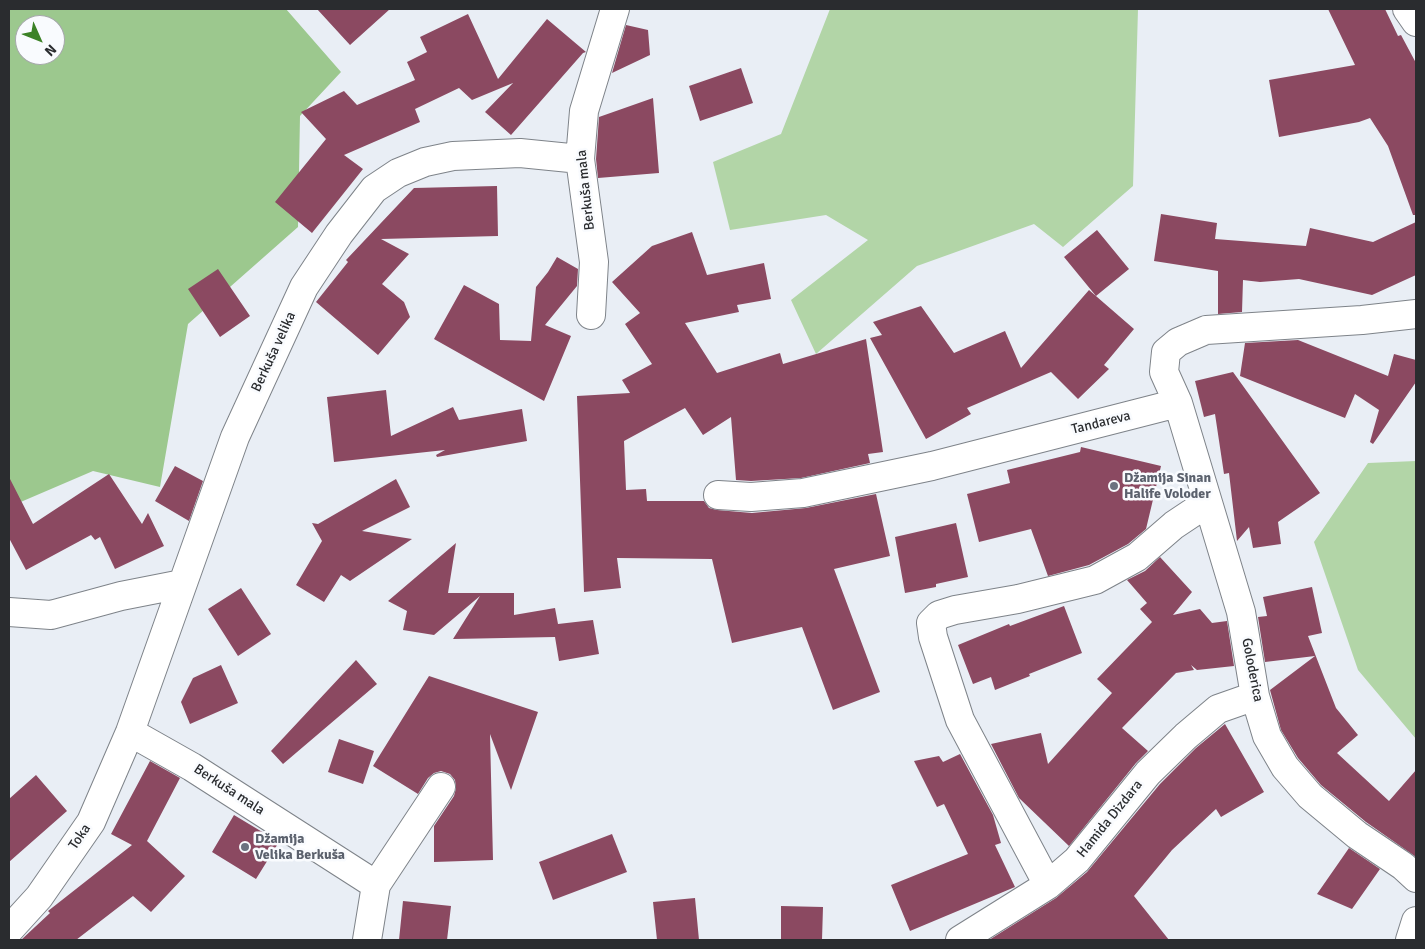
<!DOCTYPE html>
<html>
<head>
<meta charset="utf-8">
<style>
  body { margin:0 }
  #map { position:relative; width:1425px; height:949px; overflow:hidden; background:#e9eef5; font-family:Signika,sans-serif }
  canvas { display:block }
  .frame { position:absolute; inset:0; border:10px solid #2a2c2f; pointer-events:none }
  .north { position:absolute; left:15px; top:15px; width:50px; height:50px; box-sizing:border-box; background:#f9fbfe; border:1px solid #a6a8ab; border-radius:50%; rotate:134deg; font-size:14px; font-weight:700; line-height:20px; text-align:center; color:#2a2c2f }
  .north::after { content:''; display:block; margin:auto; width:18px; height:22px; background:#3c8226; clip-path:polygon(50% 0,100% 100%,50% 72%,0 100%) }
</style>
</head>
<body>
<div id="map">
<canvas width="1425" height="949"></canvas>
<div class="frame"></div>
<div class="north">N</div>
</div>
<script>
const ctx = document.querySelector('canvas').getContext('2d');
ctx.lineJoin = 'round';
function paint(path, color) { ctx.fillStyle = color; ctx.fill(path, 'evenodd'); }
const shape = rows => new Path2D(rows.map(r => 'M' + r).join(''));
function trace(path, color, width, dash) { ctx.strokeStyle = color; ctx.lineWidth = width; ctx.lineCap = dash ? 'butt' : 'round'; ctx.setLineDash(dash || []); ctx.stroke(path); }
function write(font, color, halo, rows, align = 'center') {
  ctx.font = font + ' Signika,sans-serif'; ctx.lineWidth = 5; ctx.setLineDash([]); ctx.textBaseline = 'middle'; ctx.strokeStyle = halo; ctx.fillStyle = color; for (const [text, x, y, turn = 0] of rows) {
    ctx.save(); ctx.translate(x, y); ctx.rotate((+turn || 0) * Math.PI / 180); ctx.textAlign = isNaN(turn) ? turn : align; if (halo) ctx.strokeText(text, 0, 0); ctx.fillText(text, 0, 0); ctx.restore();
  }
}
paint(shape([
  [830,9,1138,9,1133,186,1063,247,1034,224,917,266,816,354,791,300,868,240,826,215,730,230,713,162,781,134],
  [1416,461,1416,739,1358,670,1314,542,1368,463]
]), '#b2d5a7');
paint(shape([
  [9,9,286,9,341,72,300,116,298,227,188,324,160,487,93,471,9,507],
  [25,25,55,25,55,55,25,55]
]), '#9cc88e');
paint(shape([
  [317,9,390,9,350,45],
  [1328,9,1385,9,1398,36,1401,35,1416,63,1416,215,1413,215,1388,146,1370,118,1359,122,1279,137,1269,80,1355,65],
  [468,14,498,79,547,19,586,52,583,53,511,135,485,112,513,83,472,100,459,88,415,109,420,122,344,155,363,169,312,233,275,202,326,139,301,112,344,91,357,105,415,80,407,62,427,52,420,37],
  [626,25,648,30,650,55,612,73],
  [741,68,753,103,700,121,689,86],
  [653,98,659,173,598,178,596,159,599,117],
  [497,186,498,236,381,239,409,254,382,284,404,302,410,317,378,355,316,302,348,262,346,260,414,188],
  [1161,214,1217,223,1215,239,1306,246,1310,228,1373,242,1416,222,1416,275,1372,295,1299,279,1260,282,1243,280,1242,312,1218,314,1218,271,1154,261],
  [1097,230,1129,269,1096,296,1064,257],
  [692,232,707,275,764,263,771,299,737,305,739,312,685,323,717,373,780,353,783,364,866,339,883,452,868,454,870,463,801,478,751,481,736,480,731,417,703,435,685,408,624,441,626,490,646,489,647,501,704,501,709,508,717,510,752,513,806,508,876,494,890,556,834,569,880,692,833,710,802,627,732,643,712,559,617,558,621,588,584,592,577,396,630,393,622,380,652,364,625,324,640,313,612,282,652,246],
  [557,257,578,269,577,286,545,325,571,336,544,401,434,339,464,285,499,304,500,340,531,341,536,287,548,272],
  [218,269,250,316,220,337,188,289],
  [1089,290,1134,329,1104,365,1109,369,1078,399,1051,372,967,408,971,414,926,439,870,338,882,335,873,322,921,306,954,353,1005,331,1021,368],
  [1298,340,1388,376,1394,354,1416,360,1416,382,1373,444,1370,442,1379,410,1355,394,1345,418,1240,376,1245,343],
  [1233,372,1320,493,1278,522,1281,544,1253,548,1249,527,1237,541,1229,473,1224,474,1215,414,1204,417,1195,381],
  [386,390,391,436,453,407,459,420,522,409,527,441,437,457,436,455,445,450,334,462,327,397],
  [1081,447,1161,466,1146,529,1128,544,1089,565,1048,576,1031,529,979,542,967,494,1010,483,1007,470,1080,452],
  [175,466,203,481,189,521,155,501],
  [109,474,142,524,148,513,164,546,115,569,100,537,95,540,91,535,26,570,9,538,9,477,33,524],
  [396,479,410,507,362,531,412,539,350,581,341,575,324,602,296,585,322,541,312,523,318,524],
  [956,523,968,577,936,584,936,587,905,593,895,537],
  [456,543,448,593,514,593,514,615,555,608,558,624,593,620,599,654,559,661,555,637,453,639,480,596,434,635,403,630,407,611,388,601],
  [1160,557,1192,592,1173,615,1200,609,1212,623,1227,621,1234,666,1197,670,1191,665,1194,670,1176,673,1122,728,1148,751,1136,763,1069,846,1019,798,991,744,1041,733,1048,764,1112,693,1097,679,1152,622,1140,609,1147,603,1127,580,1145,571],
  [1312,587,1322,633,1308,636,1336,708,1358,735,1337,753,1389,801,1416,770,1416,857,1366,822,1321,785,1298,758,1281,730,1270,690,1315,656,1265,662,1258,617,1267,616,1263,597],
  [241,588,271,634,238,656,208,609],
  [1064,606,1082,653,1029,674,1030,676,995,690,991,677,973,684,958,645,1009,624,1010,626],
  [356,660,377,684,283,764,271,751],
  [221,665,238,703,190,724,181,702,193,678],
  [429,676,538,712,511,790,490,734,493,860,434,862,434,826,454,796,456,788,455,780,450,774,441,771,434,773,428,778,418,794,373,766],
  [1225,724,1264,792,1221,817,1216,809,1172,850,1134,896,1169,940,989,940,1056,898,1087,872,1160,784,1196,748],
  [339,739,374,751,363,784,328,772],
  [960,754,993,815,1001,843,995,845,1015,887,910,931,891,885,968,854,944,804,937,807,914,761,939,756,943,762],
  [150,761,180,778,147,841,185,876,151,912,133,896,76,940,21,940,50,913,48,911,132,845,111,834],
  [36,775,67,811,9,862,9,799],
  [234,815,279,842,256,879,212,852],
  [612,834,627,872,553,900,539,862],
  [1349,848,1380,869,1352,909,1317,894],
  [695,898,699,940,657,940,653,902],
  [403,901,451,906,447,940,399,940],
  [781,906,823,907,822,940,781,940]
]), '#8b4961');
const minor = shape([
  [1407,9,1416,22],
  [591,315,594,262,580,159,584,111,615,9],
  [1178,403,1241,612,1255,696,1267,736,1285,767,1310,796,1357,835,1403,866,1416,878],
  [718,495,751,497,803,493,932,466,1178,403,1164,372,1166,352,1178,342,1206,330,1362,320,1416,314],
  [9,612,51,615,121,596,182,584],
  [130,732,192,767,376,885],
  [1048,885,960,720,933,637,931,623,939,615,955,610,1018,599,1095,580,1137,557,1174,525,1207,503],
  [9,930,39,897,91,822,130,732,235,437,304,287,339,234,374,189,398,173,425,162,453,156,520,153,580,159],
  [367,940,376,885,441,787],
  [960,940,1048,885,1077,860,1148,773,1186,736,1218,709,1255,696],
  [1410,940,1416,921]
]);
trace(minor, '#7e8389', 30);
trace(minor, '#fff', 28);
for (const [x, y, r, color] of [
  [1114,486,5,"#6b7280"],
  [245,847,5,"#6b7280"]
]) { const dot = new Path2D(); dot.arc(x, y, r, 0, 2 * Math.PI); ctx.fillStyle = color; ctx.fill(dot); trace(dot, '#f9fbfe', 2); }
write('14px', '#2a2c2f', '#f9fbfe', [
  ["Berkuša mala",586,190,-96],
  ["Berkuša velika",274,352,-65],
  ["Tandareva",1101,423,-14],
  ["Goloderica",1252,670,79],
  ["Berkuša mala",229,790,33],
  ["Hamida Dizdara",1110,819,-51],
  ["Toka",80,837,-56]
]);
write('bold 14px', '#5b616d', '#f9fbfe', [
  ["Džamija Sinan",1124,478],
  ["Halife Voloder",1124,494],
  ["Džamija",255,839],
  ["Velika Berkuša",255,855]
], 'left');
</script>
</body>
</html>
